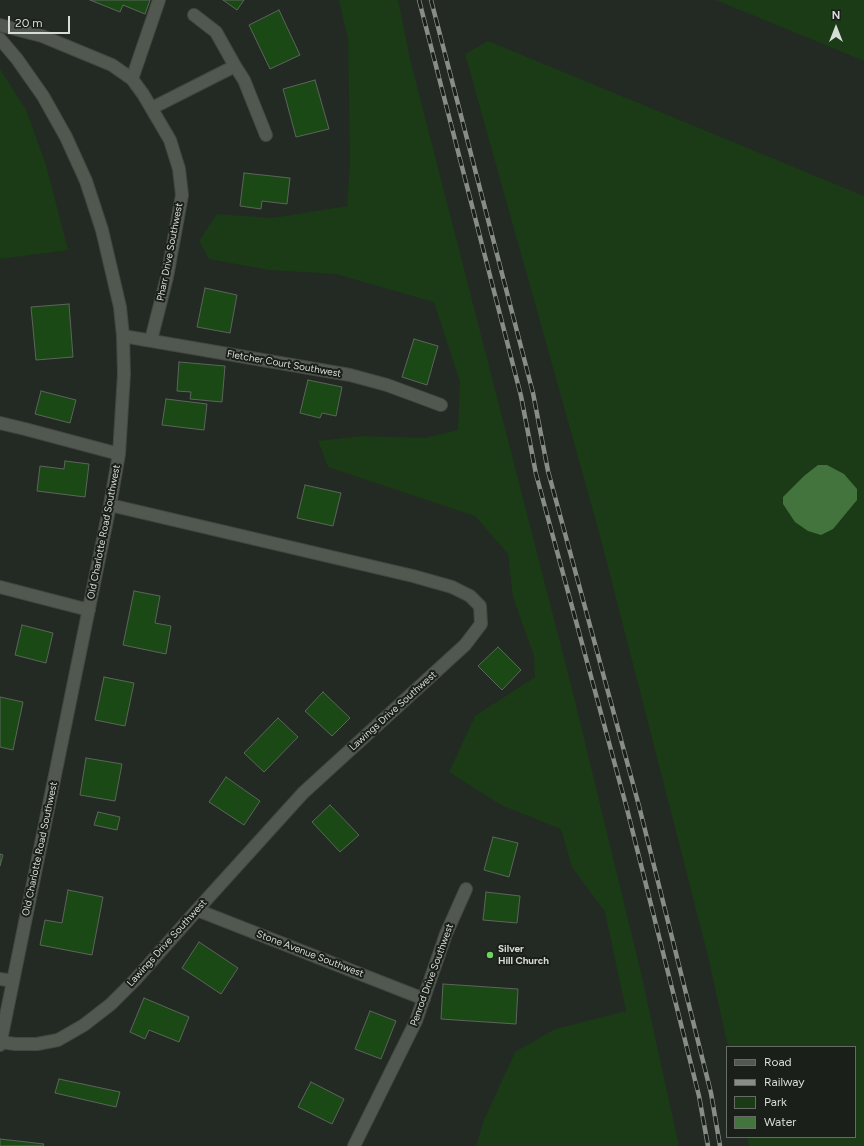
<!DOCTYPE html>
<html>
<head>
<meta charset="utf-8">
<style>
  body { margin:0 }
  #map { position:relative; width:864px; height:1146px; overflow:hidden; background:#232a23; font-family:Figtree,sans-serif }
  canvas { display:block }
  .legend { position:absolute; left:726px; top:1046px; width:130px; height:92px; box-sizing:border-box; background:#1a2019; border:1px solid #666b65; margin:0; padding:5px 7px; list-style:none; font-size:12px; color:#d8dcd7 }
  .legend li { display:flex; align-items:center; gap:8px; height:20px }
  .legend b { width:20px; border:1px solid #666b65 }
  .north { position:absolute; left:816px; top:8px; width:40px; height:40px; -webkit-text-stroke:3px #1a2019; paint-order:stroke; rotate:0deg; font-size:11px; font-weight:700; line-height:16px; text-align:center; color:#d8dcd7 }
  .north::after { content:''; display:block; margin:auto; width:14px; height:18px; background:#d8dcd7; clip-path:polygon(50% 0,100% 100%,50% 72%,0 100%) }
  .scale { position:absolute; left:8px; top:16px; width:62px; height:18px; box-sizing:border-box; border:2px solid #d8dcd7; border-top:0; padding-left:5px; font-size:12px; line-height:14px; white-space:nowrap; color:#d8dcd7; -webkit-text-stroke:3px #1a2019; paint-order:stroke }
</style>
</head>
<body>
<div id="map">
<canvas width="864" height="1146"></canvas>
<ul class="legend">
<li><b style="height:5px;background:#515850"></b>Road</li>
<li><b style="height:5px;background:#888d87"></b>Railway</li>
<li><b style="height:11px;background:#1a3b16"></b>Park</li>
<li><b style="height:11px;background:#44743e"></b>Water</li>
</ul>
<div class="north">N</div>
<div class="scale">20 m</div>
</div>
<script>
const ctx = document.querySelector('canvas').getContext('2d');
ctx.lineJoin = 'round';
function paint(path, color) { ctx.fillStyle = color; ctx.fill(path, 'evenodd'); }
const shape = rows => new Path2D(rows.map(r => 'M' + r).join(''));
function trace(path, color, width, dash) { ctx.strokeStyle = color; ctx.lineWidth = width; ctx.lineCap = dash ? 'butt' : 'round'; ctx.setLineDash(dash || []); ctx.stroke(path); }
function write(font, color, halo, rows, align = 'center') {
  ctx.font = font + ' Figtree,sans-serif'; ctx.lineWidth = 4; ctx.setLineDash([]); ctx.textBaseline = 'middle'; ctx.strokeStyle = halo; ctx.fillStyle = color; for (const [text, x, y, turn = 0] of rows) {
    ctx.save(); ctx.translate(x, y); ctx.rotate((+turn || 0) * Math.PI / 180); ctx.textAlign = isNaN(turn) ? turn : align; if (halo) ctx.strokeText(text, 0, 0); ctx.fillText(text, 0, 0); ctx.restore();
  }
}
paint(shape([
  [339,0,398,0,410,59,573,693,641,973,679,1146,476,1146,484,1120,515,1052,555,1029,626,1011,605,912,572,867,561,829,501,805,449,772,475,716,535,677,534,656,513,597,508,554,475,516,328,467,318,441,361,436,425,438,458,430,460,382,434,302,336,274,269,270,209,259,199,241,217,214,272,218,347,206,350,163,348,39],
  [716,0,864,0,864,61],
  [488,41,864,196,864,1146,749,1146,747,1137,855,1137,855,1047,728,1047,708,956,599,532,465,54],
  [0,69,26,110,46,165,68,250,0,259]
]), '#1a3b16');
paint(shape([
  [818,465,827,465,844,474,857,489,857,500,833,529,821,535,808,531,795,522,783,504,783,497,804,476]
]), '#44743e');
const building = shape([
  [90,0,150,0,145,14,123,5,120,12,90,0],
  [223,0,244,0,237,10,223,0],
  [279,10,300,55,270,69,249,25,279,10],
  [315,80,329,129,296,137,283,89,315,80],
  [244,173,290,178,287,204,262,201,261,209,240,206,244,173],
  [205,288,237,295,230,333,197,327,205,288],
  [69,304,73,357,36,360,31,307,69,304],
  [414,339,438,346,427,385,402,377,414,339],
  [179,362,225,366,222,402,190,399,191,392,177,391,179,362],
  [308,380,342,387,336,416,322,413,320,418,300,413,308,380],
  [41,391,76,400,70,423,35,414,41,391],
  [166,399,207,404,204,430,162,425,166,399],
  [65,461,89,464,85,497,37,491,40,466,64,469,65,461],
  [305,485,341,493,333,526,297,518,305,485],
  [134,591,160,596,155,623,171,626,166,654,123,645,134,591],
  [22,625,53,633,46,663,15,655,22,625],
  [498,647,521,670,502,690,478,666,498,647],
  [104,677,134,683,125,726,95,720,104,677],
  [323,692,350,718,332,736,305,711,323,692],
  [0,697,23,702,13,750,0,747,0,697],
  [278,718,298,737,264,772,244,753,278,718],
  [86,758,122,764,115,801,80,795,86,758],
  [226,777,260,801,244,825,209,802,226,777],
  [330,805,359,835,340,852,312,822,330,805],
  [98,812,120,817,117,830,94,825,98,812],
  [493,837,518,843,509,877,484,870,493,837],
  [0,854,3,855,0,866,0,854],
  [68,890,103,897,92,955,40,945,45,920,62,923,68,890],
  [486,892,520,896,517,923,483,920,486,892],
  [199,942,238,968,221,994,182,968,199,942],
  [443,984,518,989,516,1024,441,1019,443,984],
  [144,998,189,1017,179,1042,149,1030,145,1039,130,1032,144,998],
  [370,1011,396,1021,381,1059,355,1049,370,1011],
  [59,1079,120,1092,116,1107,55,1093,59,1079],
  [311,1082,344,1099,332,1124,298,1107,311,1082],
  [0,1139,44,1144,43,1146,0,1146,0,1139]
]);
paint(building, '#1b4915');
trace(building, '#5d645c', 1);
const minor = shape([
  [0,25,42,36,112,65,132,79,143,94,170,140,179,169,182,195,167,277,151,340],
  [0,39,17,59,43,96,66,137,86,181,102,230,120,307,123,336,124,374,119,454,110,505,0,1045],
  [235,66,244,80,266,135],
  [132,79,159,0],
  [152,108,235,66,216,32,194,15],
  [123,336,350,375,387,385,441,405],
  [0,423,25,429,119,454],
  [0,587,89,610],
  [197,910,424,999],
  [0,979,13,981],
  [1,1042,15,1044,37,1044,58,1040,84,1025,111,1004,135,980,197,910,303,793,465,645,481,624,480,606,470,596,452,587,413,576,110,505],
  [354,1146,416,1021,446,934,466,889]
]);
trace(minor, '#424741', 14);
trace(minor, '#515850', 12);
const rail = shape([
  [419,0,521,396,536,474,627,809,699,1096,708,1146],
  [431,0,533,393,548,471,639,806,711,1093,720,1146]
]);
trace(rail, '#888d87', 4.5);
trace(rail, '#1a2019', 3, [9]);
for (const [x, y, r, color] of [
  [490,955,4,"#6dd361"]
]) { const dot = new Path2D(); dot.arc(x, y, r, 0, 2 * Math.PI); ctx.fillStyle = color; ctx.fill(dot); trace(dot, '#1a2019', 1.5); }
write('10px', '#d8dcd7', '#1a2019', [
  ["Pharr Drive Southwest",170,252,-79],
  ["Fletcher Court Southwest",284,364,10],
  ["Old Charlotte Road Southwest",104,532,-79],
  ["Lawings Drive Southwest",393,711,-42],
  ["Old Charlotte Road Southwest",40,849,-78],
  ["Lawings Drive Southwest",167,943,-48],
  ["Stone Avenue Southwest",310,954,21],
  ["Penrod Drive Southwest",432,975,-70]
]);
write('bold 10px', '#d8dcd7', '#1a2019', [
  ["Silver",498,949],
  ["Hill Church",498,961]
], 'left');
</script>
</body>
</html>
